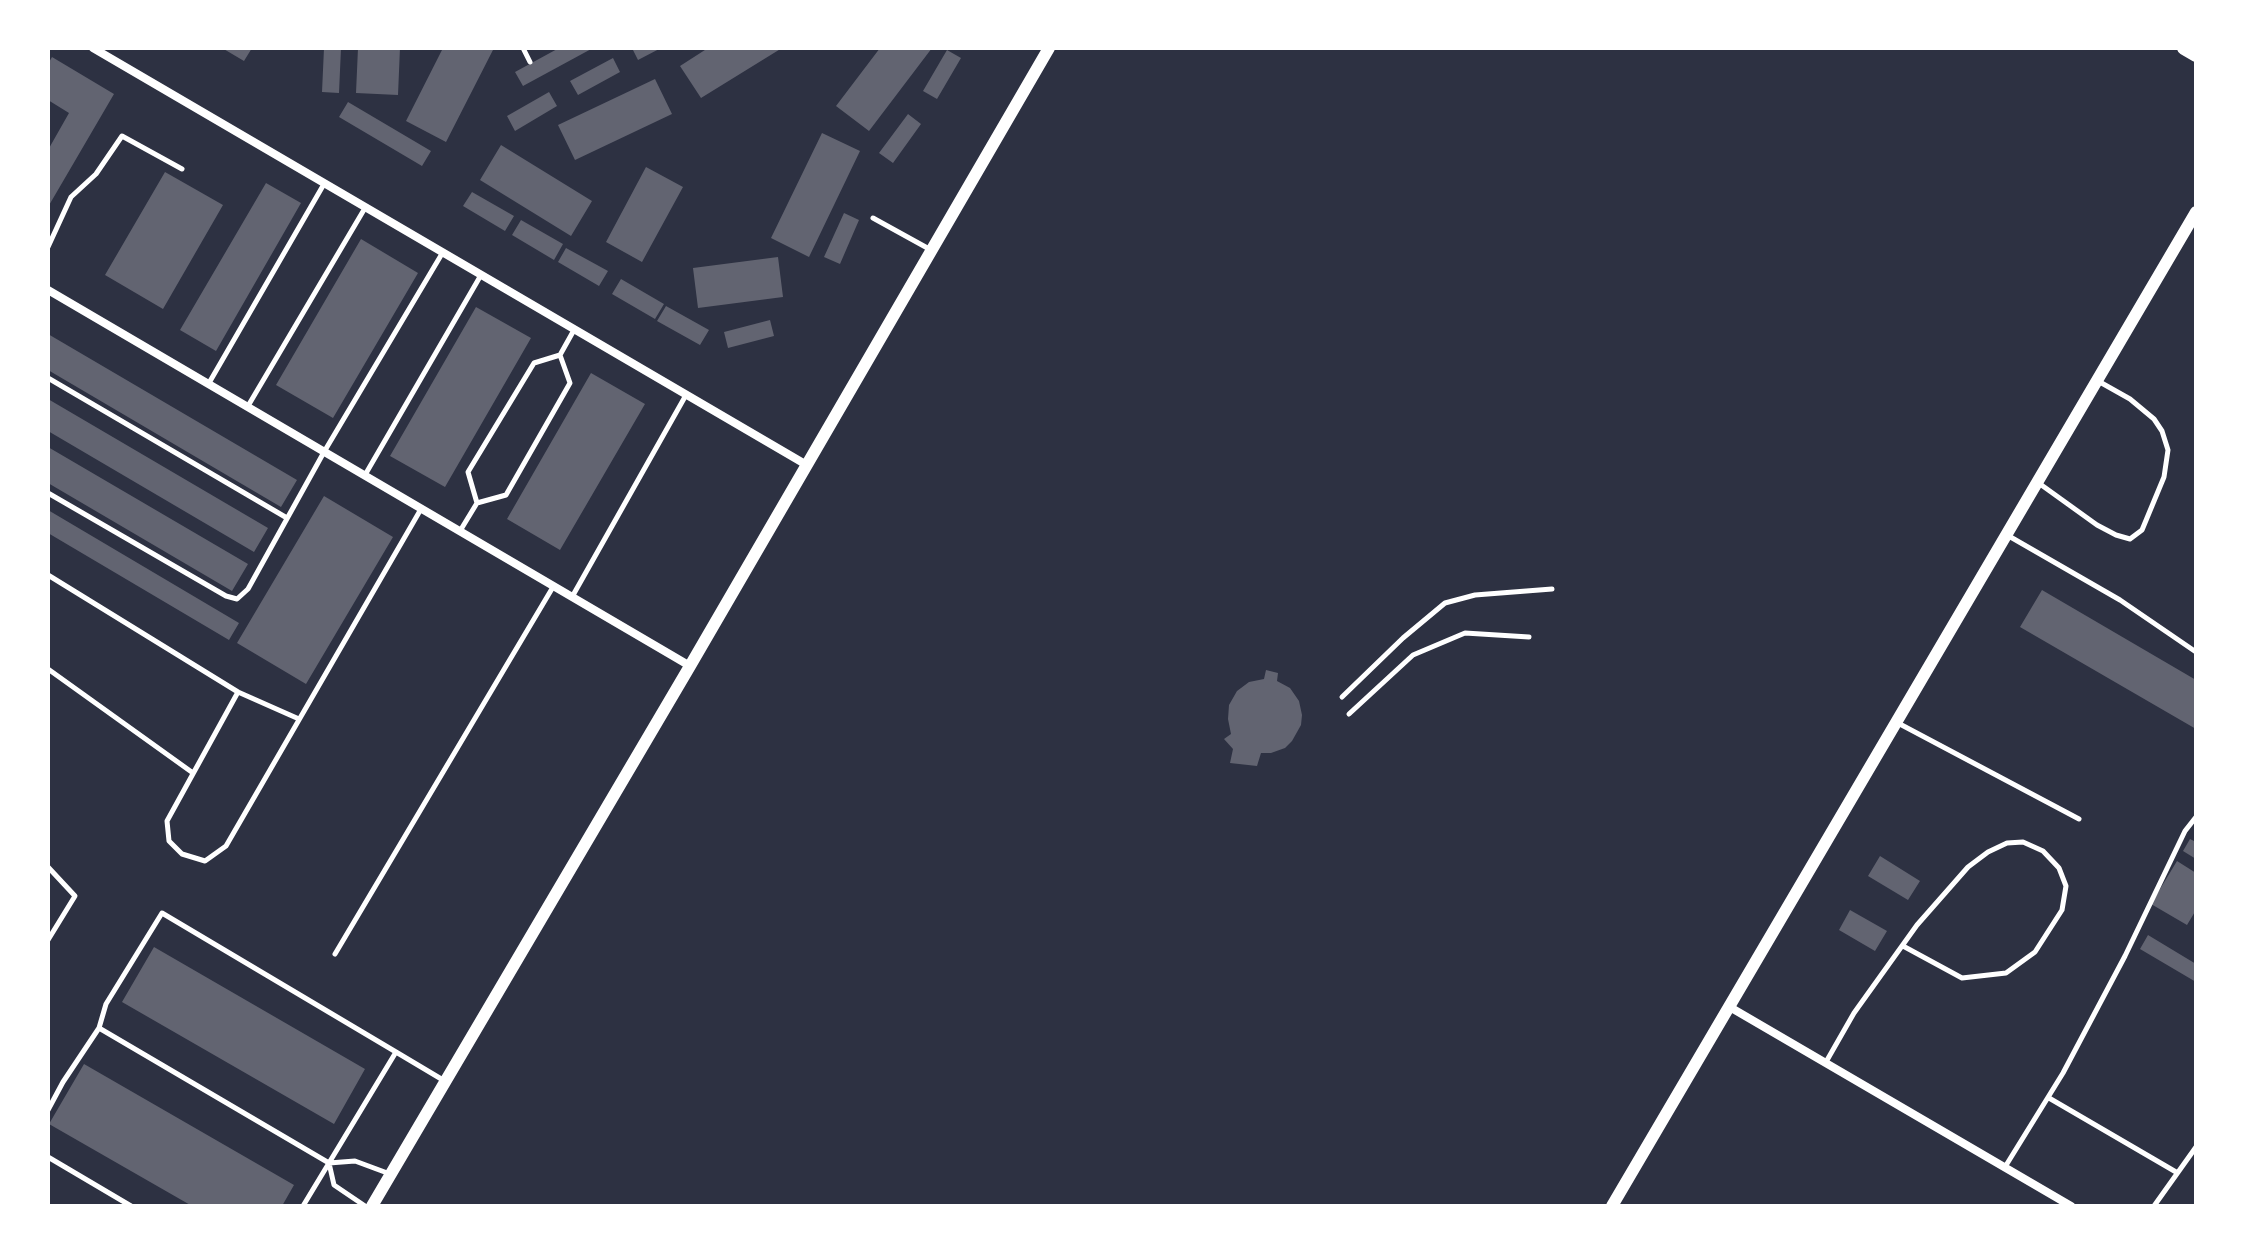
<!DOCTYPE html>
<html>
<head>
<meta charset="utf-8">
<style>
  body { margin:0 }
  #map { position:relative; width:2244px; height:1254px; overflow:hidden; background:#2d3142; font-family:Arial,sans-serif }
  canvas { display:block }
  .frame { position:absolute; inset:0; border:50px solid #fff; pointer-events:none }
</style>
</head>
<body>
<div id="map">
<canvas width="2244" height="1254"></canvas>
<div class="frame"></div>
</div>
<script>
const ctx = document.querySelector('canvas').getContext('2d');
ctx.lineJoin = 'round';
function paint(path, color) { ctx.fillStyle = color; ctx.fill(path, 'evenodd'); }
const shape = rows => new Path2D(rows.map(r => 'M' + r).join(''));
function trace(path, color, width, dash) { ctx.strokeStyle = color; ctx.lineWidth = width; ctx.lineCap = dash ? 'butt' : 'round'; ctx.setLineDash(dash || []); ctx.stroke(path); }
paint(shape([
  [222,48,252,48,244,61],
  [324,48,341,48,339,93,322,92],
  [358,48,400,48,398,95,356,93],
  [443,48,494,48,446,142,406,121],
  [559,48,593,48,523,86,515,72],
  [632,48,661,48,638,60],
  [708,48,782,48,701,98,680,66],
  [880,48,932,48,869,131,836,106],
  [947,50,961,58,937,99,923,91],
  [52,57,114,94,48,207,48,150,69,113,48,100,48,64],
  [613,58,620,72,578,95,570,81],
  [655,79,672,114,575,160,558,125],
  [549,92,557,106,515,131,507,116],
  [348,102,431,151,422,166,339,117],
  [908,114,921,124,893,163,879,153],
  [822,133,860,151,809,257,771,238],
  [501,145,592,201,571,236,480,180],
  [646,167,683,187,642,262,606,242],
  [165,172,223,205,163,309,105,275],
  [266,183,301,203,216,351,180,330],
  [472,192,514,216,505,231,463,206],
  [844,213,859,220,840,264,824,257],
  [521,220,563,244,554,260,512,235],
  [361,239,418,273,333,418,276,385],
  [566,248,608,271,599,286,558,262],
  [778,257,783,297,698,308,693,268],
  [621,279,664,304,655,319,612,294],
  [666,306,709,330,700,345,657,321],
  [476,307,531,338,445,487,390,456],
  [770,320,774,336,728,348,724,332],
  [48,334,297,480,281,507,48,370],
  [591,373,645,404,560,550,507,519],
  [48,399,268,528,254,552,48,431],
  [48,447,248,564,232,591,48,483],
  [324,496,393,537,306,684,237,643],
  [48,510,239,623,229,640,48,533],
  [2042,590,2196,680,2196,729,2020,627],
  [1266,670,1278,673,1277,681,1290,688,1299,701,1302,715,1301,725,1292,741,1285,748,1271,753,1261,753,1257,766,1230,763,1233,749,1224,739,1231,734,1228,719,1229,705,1237,691,1249,682,1264,679],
  [2190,839,2196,842,2196,859,2183,851],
  [1880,856,1920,881,1908,900,1868,876],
  [2177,861,2196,873,2196,910,2187,925,2151,904],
  [1850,910,1887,931,1875,951,1839,930],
  [2148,935,2196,964,2196,982,2140,949],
  [154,947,365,1069,334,1124,122,1002],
  [84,1064,294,1185,282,1206,192,1206,49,1124]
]), '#626471');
trace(shape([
  [523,48,530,62],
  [873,218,931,250],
  [48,247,71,197,96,174,122,136,182,169],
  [48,378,287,518],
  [209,383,324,184],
  [248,406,365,208],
  [365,475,481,275],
  [2040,484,2097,525,2116,535,2130,539,2142,530,2164,477,2168,450,2162,431,2154,419,2130,399,2098,381],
  [48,493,226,596,237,599,248,589,324,452,443,252],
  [477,503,506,495,570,383,560,355],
  [460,531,477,503,468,472,534,363,560,355,574,330],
  [2007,535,2120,600,2196,652],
  [48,575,238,692],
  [572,597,686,395],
  [48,669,193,773],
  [1342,697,1403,638,1445,603,1475,595,1552,589],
  [1349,714,1413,655,1465,633,1529,637],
  [299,719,238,692,167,821,169,841,182,854,205,861,226,846,421,509],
  [1896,722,2079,819],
  [48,867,75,896,48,940],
  [335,954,553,587],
  [99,1028,329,1163],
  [396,1052,443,1080],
  [1826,1062,1854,1013,1917,925,1968,867,1988,852,2007,843,2023,842,2043,851,2059,868,2066,886,2062,910,2035,952,2006,973,1962,978,1903,946],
  [2049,1098,2176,1172],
  [48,1110,63,1082,99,1028,106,1004,162,913,396,1052,303,1206],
  [48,1157,131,1206],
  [2005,1167,2063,1073,2125,956,2185,831,2196,817],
  [365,1206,334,1185,329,1163,355,1161,390,1174],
  [2154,1206,2196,1147]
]), '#fff', 5);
trace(shape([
  [93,48,805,464],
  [48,290,690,666],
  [1728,1006,2071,1206]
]), '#fff', 8);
trace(shape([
  [372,1206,690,666,1049,48],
  [1612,1206,2196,212]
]), '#fff', 12);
trace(shape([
  [2184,48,2196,55]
]), '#fff', 14);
</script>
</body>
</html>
